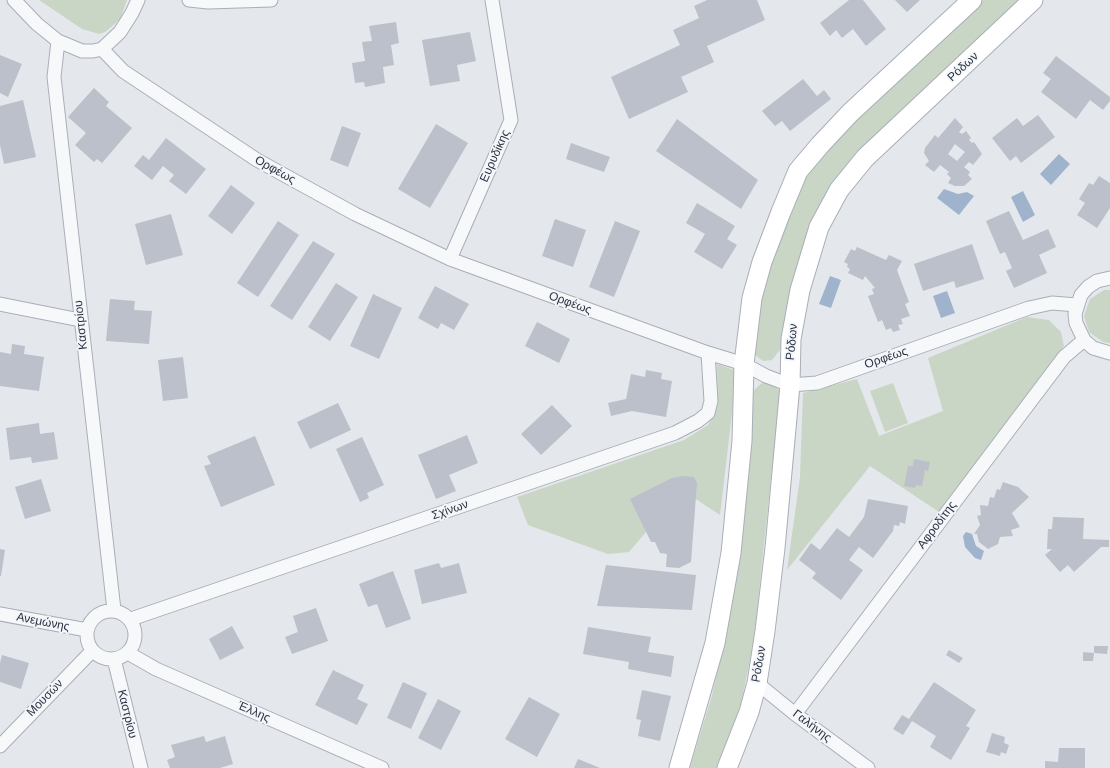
<!DOCTYPE html>
<html>
<head>
<meta charset="utf-8">
<style>
  body { margin:0 }
  canvas { display:block; background:#e4e7ec }
</style>
</head>
<body>
<canvas width="1110" height="768"></canvas>
<script>
const ctx = document.querySelector('canvas').getContext('2d');
ctx.lineJoin = 'round';
function paint(path, color) { ctx.fillStyle = color; ctx.fill(path, 'evenodd'); }
const shape = rows => new Path2D(rows.map(r => 'M' + r).join(''));
function trace(path, color, width, dash) { ctx.strokeStyle = color; ctx.lineWidth = width; ctx.lineCap = dash ? 'butt' : 'round'; ctx.setLineDash(dash || []); ctx.stroke(path); }
function write(font, color, halo, rows, align = 'center') {
  ctx.font = font + ' Rubik,sans-serif'; ctx.lineWidth = 3.5; ctx.setLineDash([]); ctx.textBaseline = 'middle'; ctx.strokeStyle = halo; ctx.fillStyle = color; for (const [text, x, y, turn = 0] of rows) {
    ctx.save(); ctx.translate(x, y); ctx.rotate((+turn || 0) * Math.PI / 180); ctx.textAlign = isNaN(turn) ? turn : align; if (halo) ctx.strokeText(text, 0, 0); ctx.fillText(text, 0, 0); ctx.restore();
  }
}
paint(shape([
  [39,0,127,0,121,17,116,23,105,32,99,34,82,29],
  [983,0,1021,0,887,124,790,292,780,350,772,360,763,361,755,355,753,343,769,263,794,196,816,162,863,110],
  [1104,290,1110,290,1110,343,1103,342,1089,332,1084,316,1090,299],
  [1027,317,1049,320,1061,332,1064,346,939,512,870,466,787,570,800,477,803,393,857,379,879,436,943,411,928,358],
  [717,364,737,371,720,515,682,490,629,552,608,554,528,525,517,497,684,440,708,425,718,405],
  [764,381,773,383,780,392,754,640,741,704,719,768,690,768,712,695,729,619,751,425,752,392],
  [893,383,908,423,885,432,870,391]
]), '#c9d6c5');
paint(shape([
  [1059,154,1070,164,1051,185,1040,174],
  [944,189,958,194,967,192,974,196,959,215,937,198],
  [1023,191,1035,215,1023,222,1011,197],
  [830,276,841,280,831,308,819,304],
  [947,291,955,313,941,318,933,296],
  [966,532,972,534,976,546,984,551,981,560,975,558,965,547,963,536]
]), '#9fb4cc');
paint(shape([
  [707,0,757,0,765,20,707,46,714,62,681,77,688,92,629,119,611,77,680,45,673,30,699,18,694,6],
  [849,0,863,0,886,29,866,46,853,29,842,38,836,30,830,36,820,23],
  [895,0,920,0,907,12],
  [396,22,399,43,391,45,394,65,383,67,385,83,365,87,364,82,355,83,352,63,365,61,362,42,372,41,369,26],
  [470,32,476,61,457,65,460,81,430,86,422,40],
  [0,55,22,64,8,97,0,93],
  [1056,56,1110,97,1110,101,1103,110,1090,100,1076,119,1041,92,1051,79,1043,73],
  [803,79,817,96,824,90,831,99,790,131,782,121,775,126,762,111],
  [94,88,109,102,106,106,132,128,102,163,97,159,94,162,75,145,86,133,68,117],
  [23,100,36,157,4,164,0,145,0,106],
  [1038,115,1055,137,1021,163,1016,156,1010,161,992,138,1017,118,1023,126],
  [955,118,963,127,959,132,962,134,966,131,971,138,969,140,972,143,974,142,982,154,973,165,969,162,964,167,970,172,968,175,972,179,964,186,955,186,948,183,951,178,947,174,949,172,940,165,934,172,925,165,929,161,924,153,925,148,935,135,938,138],
  [955,144,965,152,957,161,948,154],
  [677,119,758,180,741,209,656,151],
  [436,124,468,143,430,208,398,189],
  [342,126,361,133,348,167,330,160],
  [166,138,206,169,186,194,169,181,174,175,163,166,152,180,134,166,143,155,149,160],
  [571,143,610,157,604,172,566,159],
  [1099,176,1110,183,1110,208,1097,228,1077,215,1085,203,1079,199,1089,183,1093,185],
  [231,185,255,203,232,234,208,216],
  [697,203,735,226,727,239,737,245,722,269,694,252,705,234,686,223],
  [1009,211,1023,240,1048,229,1056,247,1039,255,1047,273,1014,288,1006,271,1012,268,1005,252,1000,254,986,221],
  [171,214,183,255,146,265,135,224],
  [555,219,586,230,573,267,542,256],
  [278,221,299,235,258,297,237,283],
  [615,221,640,231,614,297,589,287],
  [313,241,335,254,292,320,270,306],
  [972,244,984,279,956,288,954,281,923,291,914,264],
  [857,247,886,260,889,255,902,261,897,270,909,302,905,304,910,316,901,319,903,324,898,325,900,330,893,332,891,328,886,330,882,320,878,322,868,296,874,294,872,289,875,288,865,276,863,280,848,273,850,269,847,267,848,264,844,262,851,249,855,251],
  [336,283,358,297,330,341,308,327],
  [435,286,469,304,454,330,441,323,438,329,418,318],
  [373,294,402,308,379,359,350,346],
  [110,299,135,301,134,310,152,311,149,344,106,341],
  [537,322,570,339,559,363,525,346],
  [12,344,25,346,24,354,44,357,39,391,0,386,0,352,11,354],
  [183,357,188,398,163,401,158,360],
  [646,370,662,373,661,379,672,381,666,417,632,411,611,416,608,403,626,399,631,374,645,377],
  [338,403,351,430,310,449,297,422],
  [552,405,572,426,541,455,521,434],
  [39,423,40,434,54,432,58,459,32,463,31,457,10,460,6,428],
  [467,435,478,463,449,475,456,491,436,499,418,455],
  [255,436,275,485,221,507,204,466,211,464,207,456],
  [362,437,384,485,367,493,369,498,360,502,336,449],
  [914,459,930,462,928,471,925,470,922,486,916,485,915,488,904,486,908,466,913,466],
  [682,476,694,477,697,483,691,562,679,568,666,567,667,554,660,553,655,542,651,542,630,499,672,478],
  [41,479,51,511,25,519,15,487],
  [1003,482,1018,487,1029,497,1012,513,1020,527,1011,530,1013,536,1000,537,998,544,988,549,979,542,977,534,974,534,980,525,977,516,981,515,980,505,988,506,990,497,994,498,997,489,1000,490],
  [868,499,908,506,905,524,900,522,899,526,894,525,893,531,873,558,859,547,849,560,863,570,841,600,812,578,816,573,799,560,811,543,820,550,837,528,849,537,864,517],
  [1053,517,1084,518,1083,539,1109,540,1109,547,1101,547,1074,572,1068,565,1060,572,1045,555,1052,549,1047,549,1048,529,1052,529],
  [0,549,5,550,1,576,0,576],
  [439,563,441,568,459,563,467,593,422,604,414,570],
  [606,565,696,575,692,610,597,606],
  [393,571,411,619,386,628,377,604,368,607,359,584],
  [316,608,328,641,292,654,285,637,298,632,293,616],
  [232,626,244,648,220,660,209,639],
  [588,627,651,637,648,652,674,656,671,677,628,669,629,662,583,654],
  [1094,646,1108,646,1107,654,1094,653],
  [949,650,963,658,959,663,946,655],
  [1083,652,1094,653,1093,661,1083,661],
  [2,655,29,663,21,689,0,682,0,663],
  [333,670,364,685,357,699,368,704,357,725,315,705],
  [403,682,427,693,411,729,387,718],
  [934,682,976,710,966,726,970,728,951,760,930,747,936,736,912,721,903,735,893,729,902,715,909,719],
  [642,690,671,696,660,741,638,736,641,720,636,719],
  [529,697,560,714,537,757,505,739],
  [438,699,461,711,441,750,418,738],
  [992,733,1005,737,1004,743,1009,745,1006,754,1001,752,1000,756,986,752],
  [204,736,206,742,225,736,233,764,220,768,170,768,167,760,175,757,171,745],
  [1059,748,1085,748,1085,768,1045,768,1045,761,1058,762],
  [578,759,600,768,574,768]
]), '#bbc0ca');
const street = shape([
  [14,0,37,24,58,41,82,51,93,51,102,49,120,32,132,13,138,0],
  [189,0,208,2,271,0],
  [58,41,54,77,114,610],
  [102,49,123,71,257,160,355,214,450,259,708,353,744,364,766,376,790,385,817,383,1029,308,1052,303,1077,305],
  [450,259,511,120,492,0],
  [1110,278,1097,281,1088,287,1081,295,1075,314,1076,323,1084,340,1093,348,1110,353],
  [0,304,80,320],
  '87 635a24 24 0 1 1 48 0a24 24 0 1 1-48 0Z',
  [0,614,87,630],
  [131,619,675,433,698,421,708,413,711,401,708,353],
  [128,653,156,669,382,768],
  [114,659,141,768],
  [757,683,795,714,868,768],
  [795,714,1064,357,1084,340],
  [0,746,92,651]
]);
const secondary = shape([
  [679,768,715,643,731,553,742,441,744,364,752,298,762,262,781,212,798,171,820,145,850,113,972,0],
  [727,768,749,712,757,683,765,631,775,548,790,385,791,339,800,290,819,227,839,190,865,158,1033,0]
]);
trace(street, '#a9aeb7', 15);
trace(secondary, '#a9aeb7', 21);
trace(street, '#f7f8fa', 13);
trace(secondary, '#fff', 19);
write('12px', '#2b3445', '#f4f6f9', [
  ["Ρόδων",963,67,-43],
  ["Ευρυδίκης",495,156,-66],
  ["Ορφέως",275,170,29],
  ["Ορφέως",570,303,20],
  ["Καστρίου",81,325,-96],
  ["Ρόδων",792,342,-85],
  ["Ορφέως",886,358,-19],
  ["Σχίνων",450,510,-19],
  ["Αφροδίτης",937,525,-53],
  ["Ανεμώνης",43,622,11],
  ["Ρόδων",759,664,-80],
  ["Μουσών",45,698,-46],
  ["Έλλης",254,712,24],
  ["Καστρίου",127,714,76],
  ["Γαλήνης",812,726,37]
]);
</script>
</body>
</html>
